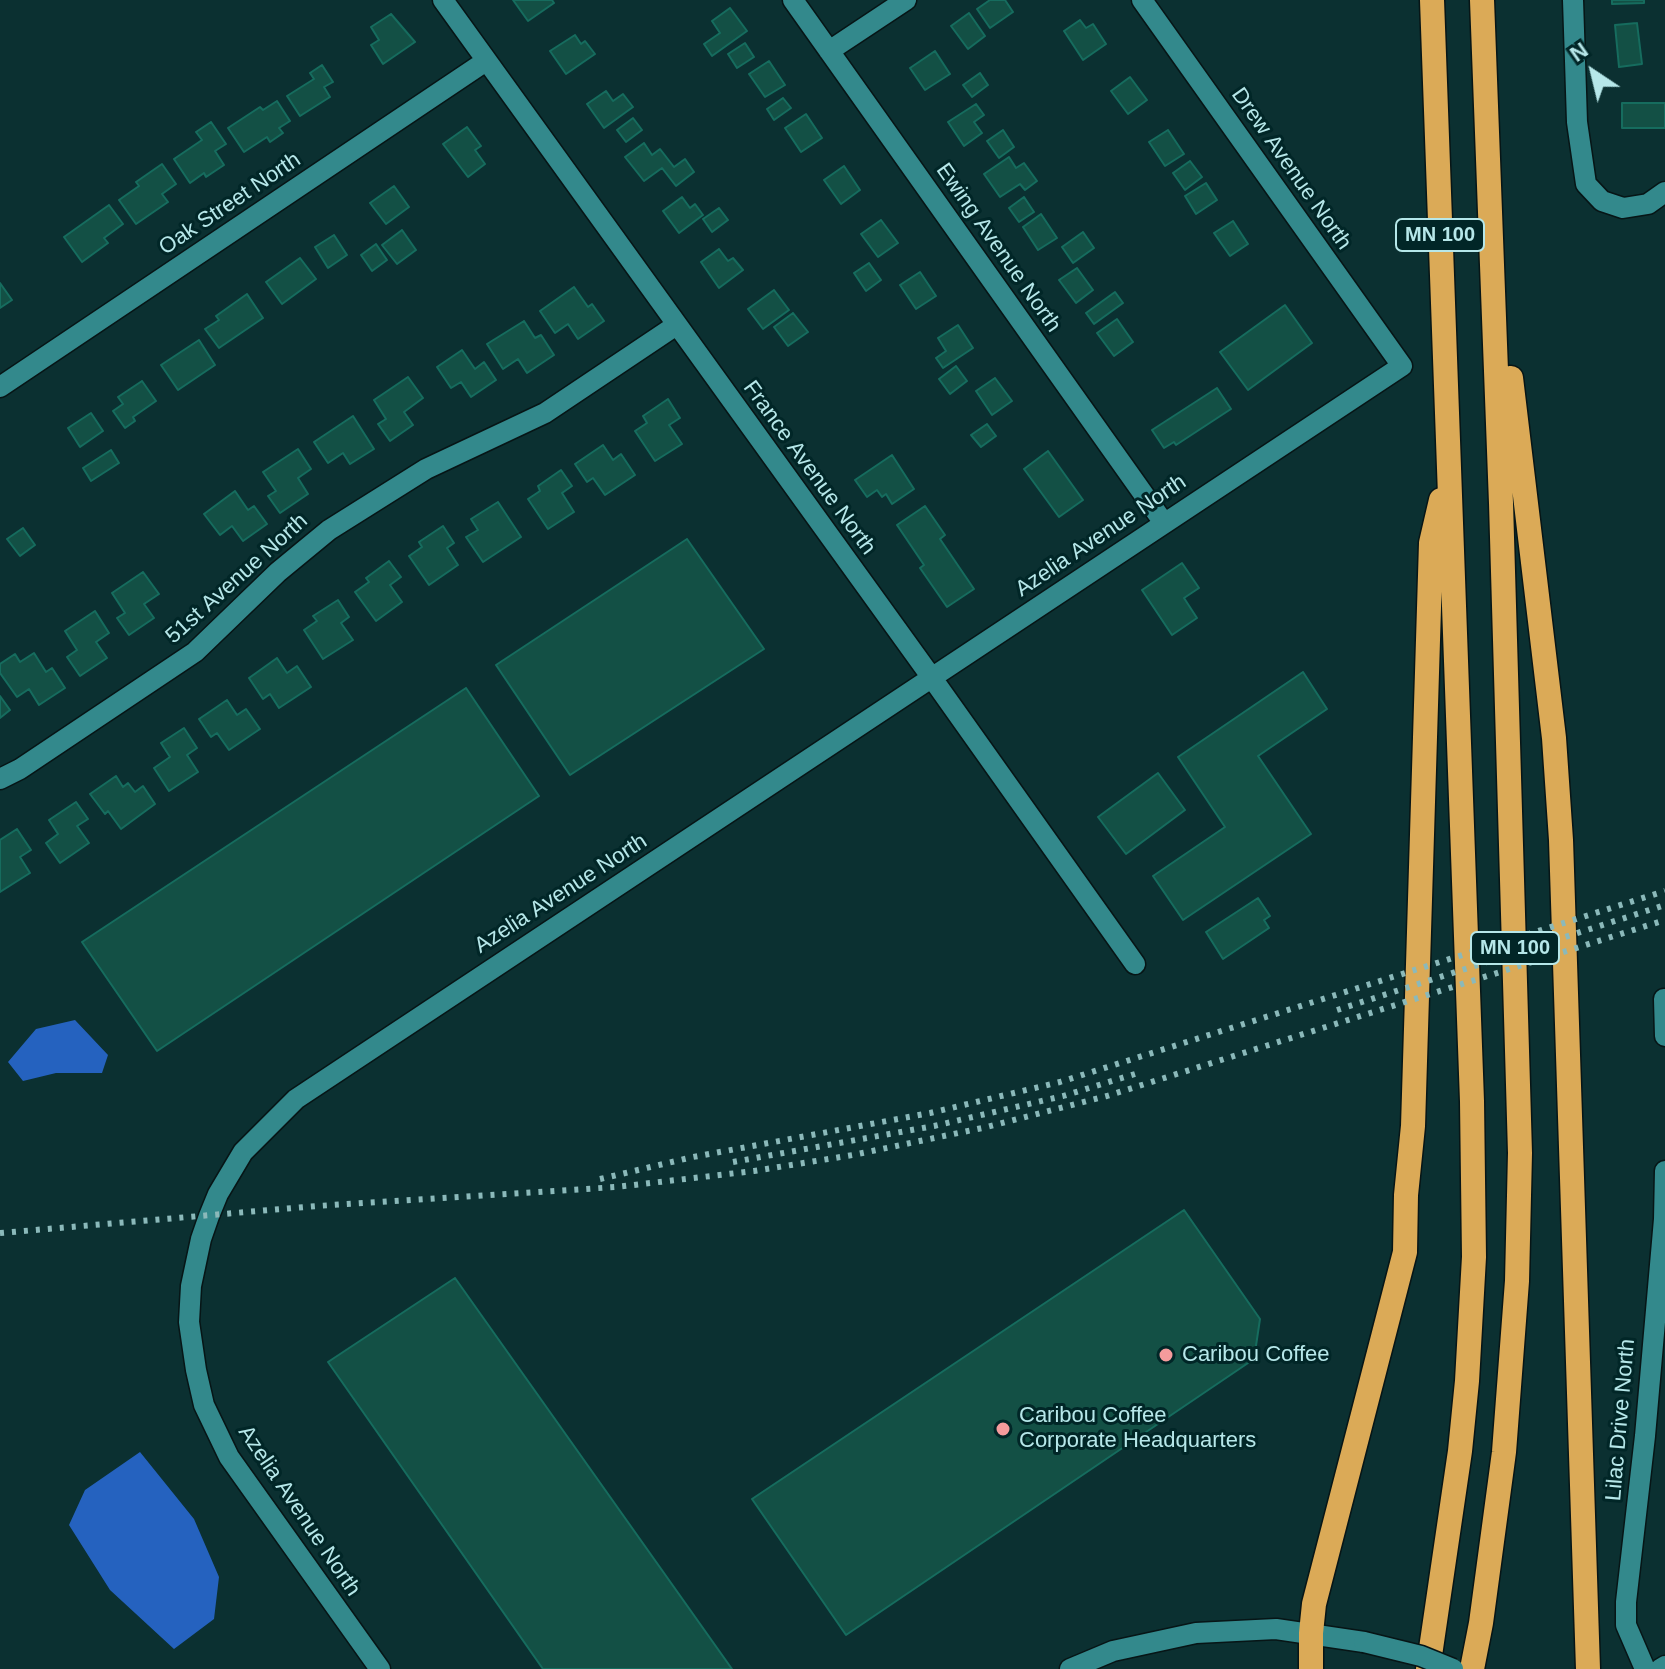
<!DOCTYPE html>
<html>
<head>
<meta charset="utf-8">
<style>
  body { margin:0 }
  #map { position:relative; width:1665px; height:1669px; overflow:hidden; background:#0b3031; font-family:Helvetica,sans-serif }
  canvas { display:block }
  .north { position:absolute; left:1553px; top:32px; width:80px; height:80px; -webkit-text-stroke:6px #012627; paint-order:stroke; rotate:325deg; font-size:22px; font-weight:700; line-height:32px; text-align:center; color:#b6e7e9 }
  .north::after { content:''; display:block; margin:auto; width:28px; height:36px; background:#b6e7e9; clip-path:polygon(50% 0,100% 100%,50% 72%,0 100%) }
</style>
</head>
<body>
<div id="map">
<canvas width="1665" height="1669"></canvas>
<div class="north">N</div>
</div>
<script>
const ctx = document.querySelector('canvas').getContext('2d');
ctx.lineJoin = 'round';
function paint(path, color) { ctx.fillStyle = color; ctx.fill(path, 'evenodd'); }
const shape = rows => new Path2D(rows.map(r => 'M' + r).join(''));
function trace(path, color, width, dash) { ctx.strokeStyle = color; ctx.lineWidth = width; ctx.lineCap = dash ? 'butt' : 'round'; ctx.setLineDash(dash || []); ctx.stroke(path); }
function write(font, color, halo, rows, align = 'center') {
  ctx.font = font + ' Helvetica,sans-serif'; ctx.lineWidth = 6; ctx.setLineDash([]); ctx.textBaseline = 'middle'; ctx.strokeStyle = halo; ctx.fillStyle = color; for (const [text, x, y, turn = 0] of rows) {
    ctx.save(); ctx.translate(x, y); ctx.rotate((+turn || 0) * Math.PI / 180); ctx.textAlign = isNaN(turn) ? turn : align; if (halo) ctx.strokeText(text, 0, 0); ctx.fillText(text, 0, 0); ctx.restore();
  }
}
paint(shape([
  [75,1020,108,1055,102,1073,56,1073,23,1081,8,1062,36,1029],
  [140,1452,194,1519,219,1577,214,1619,174,1649,110,1590,69,1525,85,1490]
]), '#2562bf');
const building = shape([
  [513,0,552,0,554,3,528,21,513,0],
  [990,0,1005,0,1013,12,990,28,977,9,990,0],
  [1612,0,1644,0,1644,3,1612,4,1612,0],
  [730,8,747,31,712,56,704,44,720,33,712,21,730,8],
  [969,13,985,36,968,49,951,26,969,13],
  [391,14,415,42,383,64,371,45,379,40,371,27,391,14],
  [1080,20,1086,28,1093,24,1106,44,1083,60,1064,31,1080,20],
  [1637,23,1642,64,1619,67,1615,25,1637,23],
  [575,35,581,44,585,41,595,54,566,74,550,51,575,35],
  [745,43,754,57,737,68,728,54,745,43],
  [935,51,950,74,925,90,910,68,935,51],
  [769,61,785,85,765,97,749,74,769,61],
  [322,65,333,82,324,87,330,97,300,116,287,96,314,79,310,73,322,65],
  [980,73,988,85,972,97,963,85,980,73],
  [1130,77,1147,100,1128,114,1111,91,1130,77],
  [606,91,613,101,623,94,633,107,604,128,587,104,606,91],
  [783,98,791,108,774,120,767,109,783,98],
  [277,101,290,121,279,128,283,133,270,142,267,137,244,152,228,128,260,107,263,110,277,101],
  [1622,103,1665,103,1665,128,1622,128,1622,103],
  [976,104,984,115,974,122,982,133,964,146,948,122,976,104],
  [806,114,822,138,801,152,785,128,806,114],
  [633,118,642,130,626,142,617,130,633,118],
  [211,122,226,144,215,151,224,165,206,177,204,173,190,183,174,159,202,140,196,132,211,122],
  [467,127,481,146,475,150,485,164,468,177,443,144,467,127],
  [1003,130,1014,147,999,158,987,141,1003,130],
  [1168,130,1184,154,1165,166,1149,142,1168,130],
  [644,143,652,155,660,149,674,167,685,159,694,172,676,186,662,168,644,181,625,157,644,143],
  [1009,157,1016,168,1024,163,1037,181,1025,190,1020,184,1000,197,984,174,1009,157],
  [1190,161,1202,177,1185,190,1173,173,1190,161],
  [162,164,176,184,162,194,168,202,136,224,119,200,139,186,136,182,162,164],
  [844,166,860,190,841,204,824,180,844,166],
  [1206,183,1217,200,1196,214,1185,196,1206,183],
  [394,186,409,207,386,224,370,203,394,186],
  [682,197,690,208,695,204,703,215,679,233,663,211,682,197],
  [1024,197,1034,212,1019,222,1009,208,1024,197],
  [109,205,123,224,104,238,108,243,82,262,64,237,109,205],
  [719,208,728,220,712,232,703,219,719,208],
  [1041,214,1057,238,1038,250,1023,227,1041,214],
  [881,220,898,243,878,257,861,234,881,220],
  [1233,221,1248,244,1230,256,1214,233,1233,221],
  [402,230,416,250,397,264,382,245,402,230],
  [1083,232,1094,248,1073,263,1062,247,1083,232],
  [334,235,347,255,328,268,315,247,334,235],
  [376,244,387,260,372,271,361,255,376,244],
  [719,249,728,261,733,258,743,270,719,288,701,262,719,249],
  [300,258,316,279,282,304,266,282,300,258],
  [869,263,881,280,866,291,854,273,869,263],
  [1077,268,1093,290,1076,303,1059,280,1077,268],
  [920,272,936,296,916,309,900,285,920,272],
  [0,283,12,300,0,308,0,283],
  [574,287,588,307,592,304,604,321,578,339,568,324,555,333,540,311,574,287],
  [774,290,789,310,763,329,748,309,774,290],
  [1115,292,1123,303,1094,324,1086,313,1115,292],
  [247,294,263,318,219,348,205,329,219,320,216,316,247,294],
  [1285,305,1312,343,1248,390,1220,352,1285,305],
  [793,313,808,332,788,346,774,327,793,313],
  [1117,319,1133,342,1114,356,1097,333,1117,319],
  [524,321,535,338,541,335,554,355,527,373,518,359,503,369,487,344,524,321],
  [958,325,973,348,943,368,936,358,946,351,938,338,958,325],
  [199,340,215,365,178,390,161,365,199,340],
  [462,350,475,369,484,362,496,380,471,397,461,382,451,388,437,367,462,350],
  [956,366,967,381,950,394,939,379,956,366],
  [408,377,423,398,404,412,413,425,390,441,378,424,386,419,374,400,408,377],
  [995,378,1012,401,992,415,976,391,995,378],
  [142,381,156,401,133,417,135,421,125,428,113,411,123,404,118,397,142,381],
  [1217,388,1231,409,1176,445,1174,442,1164,448,1152,430,1217,388],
  [668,399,680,418,669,425,682,444,655,461,635,431,647,423,643,416,668,399],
  [91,413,103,431,80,447,68,428,91,413],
  [353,416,374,449,350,464,343,453,328,463,314,442,353,416],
  [987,424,996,436,981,447,971,435,987,424],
  [603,445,613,460,621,454,635,475,605,495,593,478,587,482,575,464,603,445],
  [298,449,311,469,298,478,308,494,280,513,268,496,276,491,263,472,298,449],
  [111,450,119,463,91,481,83,468,111,450],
  [1048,451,1083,500,1059,517,1024,469,1048,451],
  [892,455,914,489,892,504,886,494,882,497,877,490,867,497,855,480,892,455],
  [561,470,572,486,562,493,574,512,548,529,528,499,540,491,538,486,561,470],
  [235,491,248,510,254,506,267,524,243,541,232,526,220,535,204,514,235,491],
  [498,502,521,537,483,562,466,537,478,530,471,519,498,502],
  [925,506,945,535,940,539,974,589,947,607,920,568,924,565,897,525,925,506],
  [443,526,454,543,447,548,458,565,429,585,409,556,422,547,419,542,443,526],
  [23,528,35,545,20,556,7,539,23,528],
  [687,539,764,649,570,775,496,665,687,539],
  [389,561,401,577,390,585,402,602,376,621,355,592,369,582,366,578,389,561],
  [1182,563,1199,588,1184,598,1197,618,1172,635,1142,590,1182,563],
  [143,572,159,594,144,604,154,618,129,635,117,618,125,613,112,593,143,572],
  [338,600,349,617,341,623,353,640,323,659,304,630,317,621,313,616,338,600],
  [95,611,109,633,96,642,107,658,80,676,67,657,77,650,65,631,95,611],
  [34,653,46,672,52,668,65,688,39,705,29,689,17,697,0,673,0,664,15,654,20,662,34,653],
  [277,658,287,673,297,666,311,687,279,708,270,694,263,699,249,678,277,658],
  [1303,672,1327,709,1258,756,1311,834,1183,920,1153,876,1225,827,1178,757,1303,672],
  [466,688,539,796,157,1051,82,942,466,688],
  [0,696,10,710,0,718,0,696],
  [227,700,237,715,246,709,260,729,229,750,217,733,211,737,199,719,227,700],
  [184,728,197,748,187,755,198,772,169,791,154,768,170,757,161,743,184,728],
  [1158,773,1185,810,1126,854,1098,817,1158,773],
  [116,776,123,787,128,783,135,792,143,786,155,804,121,829,108,811,105,814,90,794,116,776],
  [76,802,88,819,77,826,89,843,60,863,46,843,58,834,49,820,76,802],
  [17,829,31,850,20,857,30,873,0,892,0,840,17,829],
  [1258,898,1270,916,1264,920,1269,928,1223,959,1206,932,1258,898],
  [1184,1210,1260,1319,1254,1359,846,1635,752,1499,1184,1210],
  [455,1278,732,1669,543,1669,328,1362,455,1278]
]);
paint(building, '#135045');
trace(building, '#166c5e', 2);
const minor = shape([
  [443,0,932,678,1135,964],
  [793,0,1164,523],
  [1573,0,1577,122,1586,184,1602,201,1623,208,1648,204,1665,192],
  [829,51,906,0],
  [0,387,486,61],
  [0,779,20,769,195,652,278,572,329,530,426,469,545,413,675,326],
  [1664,999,1665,1036],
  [380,1669,229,1457,204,1405,196,1370,189,1322,191,1286,201,1239,209,1216,218,1194,243,1152,296,1099,1402,366,1142,0],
  [1070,1669,1113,1651,1196,1633,1276,1629,1364,1642],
  [1645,1669,1626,1625,1626,1602,1645,1436,1664,1219,1665,1171],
  [1660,1669,1665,1666]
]);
const highway = shape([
  [1511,378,1554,738,1561,840,1588,1669],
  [1311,1669,1311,1633,1314,1604,1405,1252,1406,1195,1413,1126,1431,543,1441,500],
  [1428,1669,1460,1451,1467,1381,1474,1257,1472,1101,1432,0],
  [1472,1669,1481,1623,1504,1452,1517,1281,1520,1153,1501,503,1482,0]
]);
trace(minor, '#071516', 23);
trace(highway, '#071516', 27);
trace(minor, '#33898c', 20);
trace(highway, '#dbaa57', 24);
trace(shape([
  [1337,1010,1665,905],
  [733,1162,934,1126,1063,1096,1135,1074],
  [600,1179,693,1157,930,1113,1060,1082,1665,891],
  [0,1233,317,1206,616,1187,754,1171,853,1155,987,1127,1107,1096,1665,920]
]), '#8bb9ba', 6, [4, 8]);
const minorBridge = shape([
  [1364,1642,1421,1656,1453,1669]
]);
trace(minorBridge, '#071516', 23, []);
trace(minorBridge, '#33898c', 20);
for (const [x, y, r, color] of [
  [1166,1355,8,"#f59b9c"],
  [1003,1429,8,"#f59b9c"]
]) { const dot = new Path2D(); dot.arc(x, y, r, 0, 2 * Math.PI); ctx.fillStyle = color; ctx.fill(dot); trace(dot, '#012627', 3); }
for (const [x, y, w] of [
  [1440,235,88],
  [1515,948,88]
]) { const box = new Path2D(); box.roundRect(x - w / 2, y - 16, w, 32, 6); ctx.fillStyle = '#012627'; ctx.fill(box); trace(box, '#b6e7e9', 2); }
write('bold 20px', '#b6e7e9', null, [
  ["MN 100",1440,235],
  ["MN 100",1515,948]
]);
write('22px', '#b6e7e9', '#012627', [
  ["Drew Avenue North",1291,169,55],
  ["Oak Street North",230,204,-34],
  ["Ewing Avenue North",998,248,55],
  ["France Avenue North",809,468,54],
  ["Azelia Avenue North",1101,536,-34],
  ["51st Avenue North",237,579,-42],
  ["Azelia Avenue North",561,894,-33],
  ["Lilac Drive North",1621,1420,-85],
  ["Azelia Avenue North",299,1511,56]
]);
write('22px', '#b6e7e9', '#012627', [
  ["Caribou Coffee",1182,1355],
  ["Caribou Coffee",1019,1416],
  ["Corporate Headquarters",1019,1441]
], 'left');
</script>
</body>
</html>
